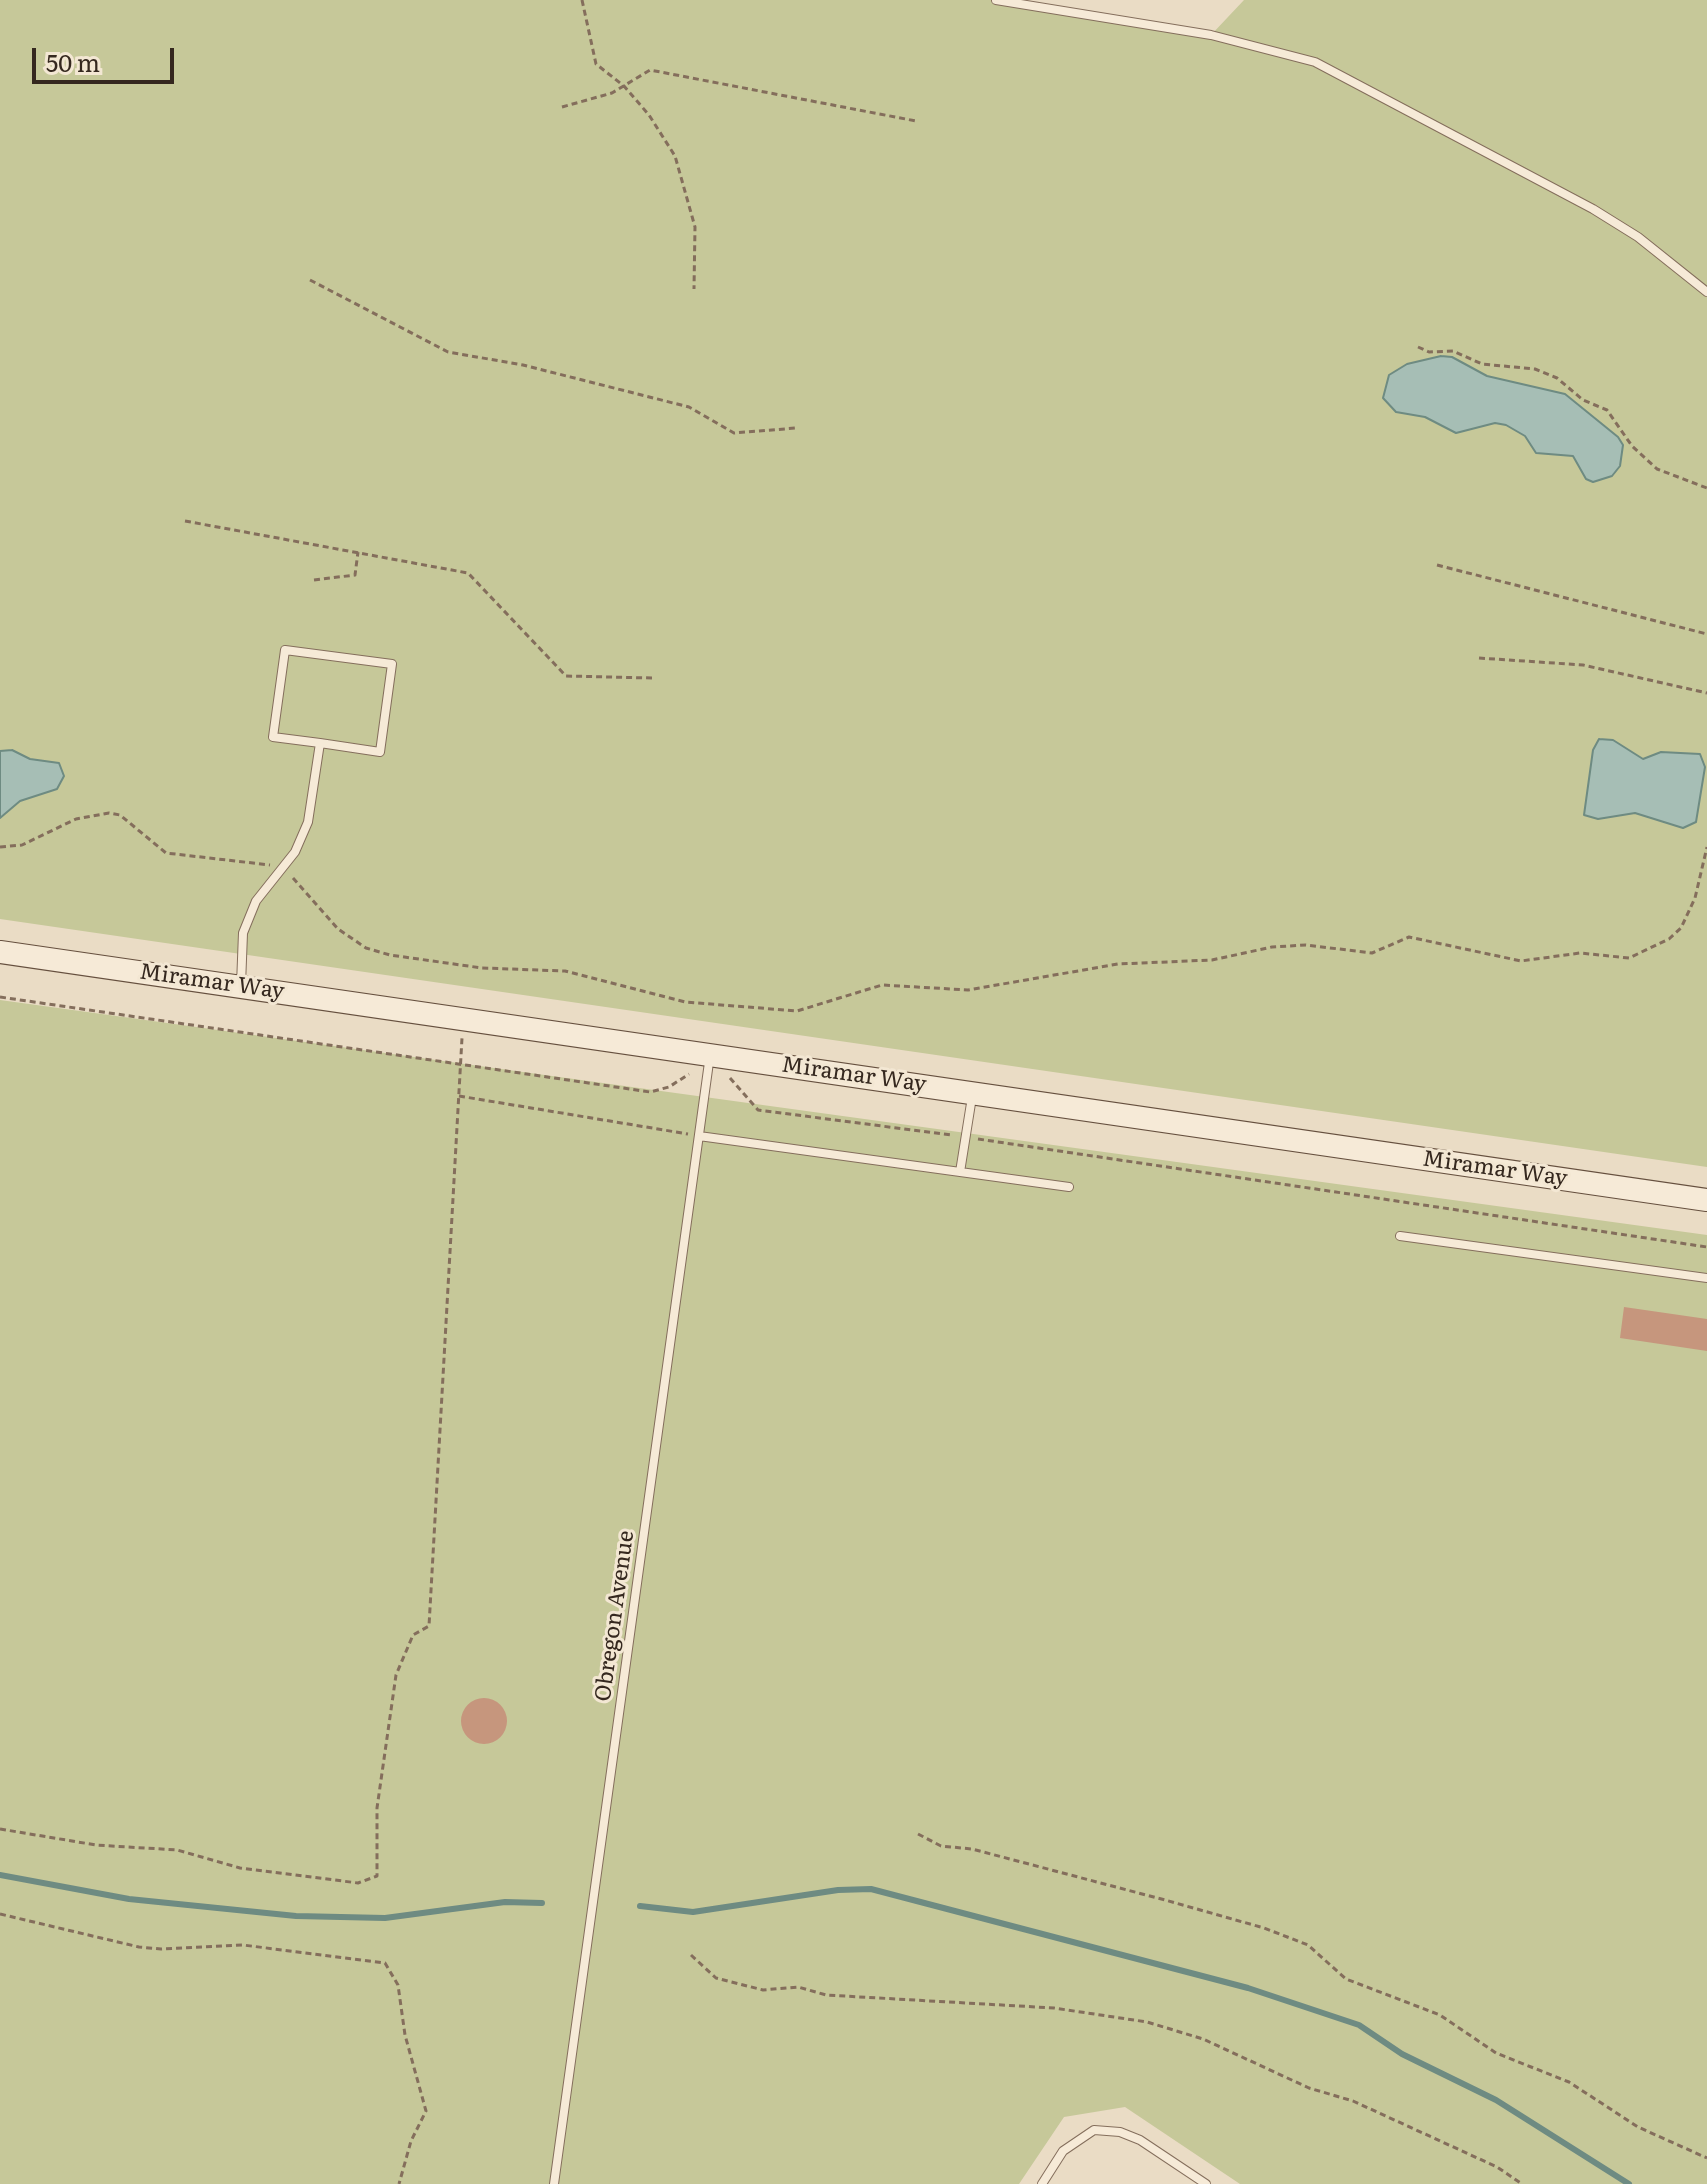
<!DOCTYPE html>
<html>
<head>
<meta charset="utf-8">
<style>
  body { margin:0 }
  #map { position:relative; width:1707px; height:2184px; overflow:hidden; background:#eadcc5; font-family:Literata,serif }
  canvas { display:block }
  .scale { position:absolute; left:32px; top:48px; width:142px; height:36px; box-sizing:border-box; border:4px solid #35281f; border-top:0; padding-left:10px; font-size:24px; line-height:28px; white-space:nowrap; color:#35281f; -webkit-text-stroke:6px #f3e7d3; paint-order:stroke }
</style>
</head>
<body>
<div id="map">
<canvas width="1707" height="2184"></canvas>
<div class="scale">50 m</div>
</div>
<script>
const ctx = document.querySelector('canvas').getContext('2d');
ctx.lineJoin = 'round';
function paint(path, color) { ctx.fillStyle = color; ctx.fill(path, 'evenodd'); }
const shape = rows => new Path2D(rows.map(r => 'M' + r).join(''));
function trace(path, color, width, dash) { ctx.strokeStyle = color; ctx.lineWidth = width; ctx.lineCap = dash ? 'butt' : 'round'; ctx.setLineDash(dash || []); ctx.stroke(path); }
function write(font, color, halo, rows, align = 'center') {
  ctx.font = font + ' Literata,serif'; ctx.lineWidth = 6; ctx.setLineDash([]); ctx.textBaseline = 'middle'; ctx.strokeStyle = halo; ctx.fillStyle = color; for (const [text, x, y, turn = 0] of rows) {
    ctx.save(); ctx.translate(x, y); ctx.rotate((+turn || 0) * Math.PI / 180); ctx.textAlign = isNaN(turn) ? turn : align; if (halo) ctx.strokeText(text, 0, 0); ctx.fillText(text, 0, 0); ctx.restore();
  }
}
paint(shape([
  [0,0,996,0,1211,35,1244,0,1707,0,1707,1167,0,919],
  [0,1000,1707,1235,1707,2184,1240,2184,1125,2107,1064,2117,1019,2184,0,2184]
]), '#c6c899');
const water = shape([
  [1441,356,1452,357,1487,376,1565,394,1618,437,1623,445,1620,466,1612,476,1593,482,1586,479,1573,456,1536,453,1525,436,1506,425,1495,423,1456,433,1425,417,1396,412,1383,398,1389,375,1407,364,1441,356],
  [1599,739,1613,740,1643,759,1661,752,1700,754,1705,767,1696,822,1683,828,1635,813,1598,819,1584,815,1593,750,1599,739],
  [12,750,30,759,59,763,64,776,57,789,20,801,0,818,0,751,12,750]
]);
paint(water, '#a6beb5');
trace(water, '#6e8b82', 2);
trace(shape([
  [0,1875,129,1899,296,1916,385,1918,505,1902,542,1903],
  [640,1906,693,1912,838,1890,871,1889,1248,1988,1359,2025,1402,2054,1496,2100,1629,2184]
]), '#6e8b82', 6);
paint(shape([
  [1624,1307,1707,1319,1707,1351,1620,1338],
  '461 1721a23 23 0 1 1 46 0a23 23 0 1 1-46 0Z'
]), '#c6967d');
const lane = shape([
  [996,0,1211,35,1315,62,1593,209,1638,237,1707,292],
  [241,985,243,933,256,901,295,852,308,822,320,743,380,752,392,664,285,650,273,737,320,743],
  [699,1136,1069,1187],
  [960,1172,972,1097],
  [1400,1236,1707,1278],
  [554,2184,710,1055],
  [1042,2184,1063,2151,1094,2130,1120,2132,1140,2140,1206,2184]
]);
const secondary = shape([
  [0,952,1707,1200]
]);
trace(lane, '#846e5c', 10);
trace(secondary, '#66503f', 24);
trace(shape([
  [582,0,596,64,624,86,649,115,675,156,695,227,694,289],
  [562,107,612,93,650,70,916,121],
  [310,280,448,352,523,365,689,407,734,433,796,428],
  [1418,347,1429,352,1453,351,1482,364,1535,369,1557,378,1583,400,1607,410,1632,446,1657,469,1707,488],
  [185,521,468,573,566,676,652,678],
  [1437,565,1707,634],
  [314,580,355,575,358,552],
  [1479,658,1583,665,1707,693],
  [0,847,22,845,76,819,109,813,120,815,166,853,270,865],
  [293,878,338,929,366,948,390,955,482,968,565,971,685,1002,797,1011,882,985,968,990,1118,964,1212,960,1272,947,1306,945,1372,953,1409,937,1521,961,1580,953,1629,958,1669,939,1681,928,1695,898,1707,847],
  [0,997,650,1092,669,1087,689,1074],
  [730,1078,758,1110,951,1135],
  [459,1096,688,1134],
  [978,1139,1707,1247],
  [0,1829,96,1845,177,1850,240,1868,358,1883,377,1876,377,1808,396,1675,413,1635,429,1626,462,1038],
  [918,1834,941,1846,972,1849,1165,1900,1264,1928,1308,1945,1346,1979,1440,2015,1496,2053,1569,2082,1638,2127,1707,2158],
  [0,1914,139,1947,161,1949,243,1945,385,1963,398,1985,405,2035,426,2111,411,2141,399,2184],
  [691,1955,716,1978,763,1990,798,1987,826,1995,1054,2008,1147,2022,1203,2039,1309,2088,1353,2101,1497,2167,1522,2184]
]), '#846e5c', 3, [6, 4]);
trace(lane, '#f6ead7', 8);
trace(secondary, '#f6ead7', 22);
write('22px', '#35281f', '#f3e7d3', [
  ["Miramar Way",212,982,8],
  ["Miramar Way",854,1075,8],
  ["Miramar Way",1495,1169,8],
  ["Obregon Avenue",615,1616,-82]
]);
</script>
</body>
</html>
